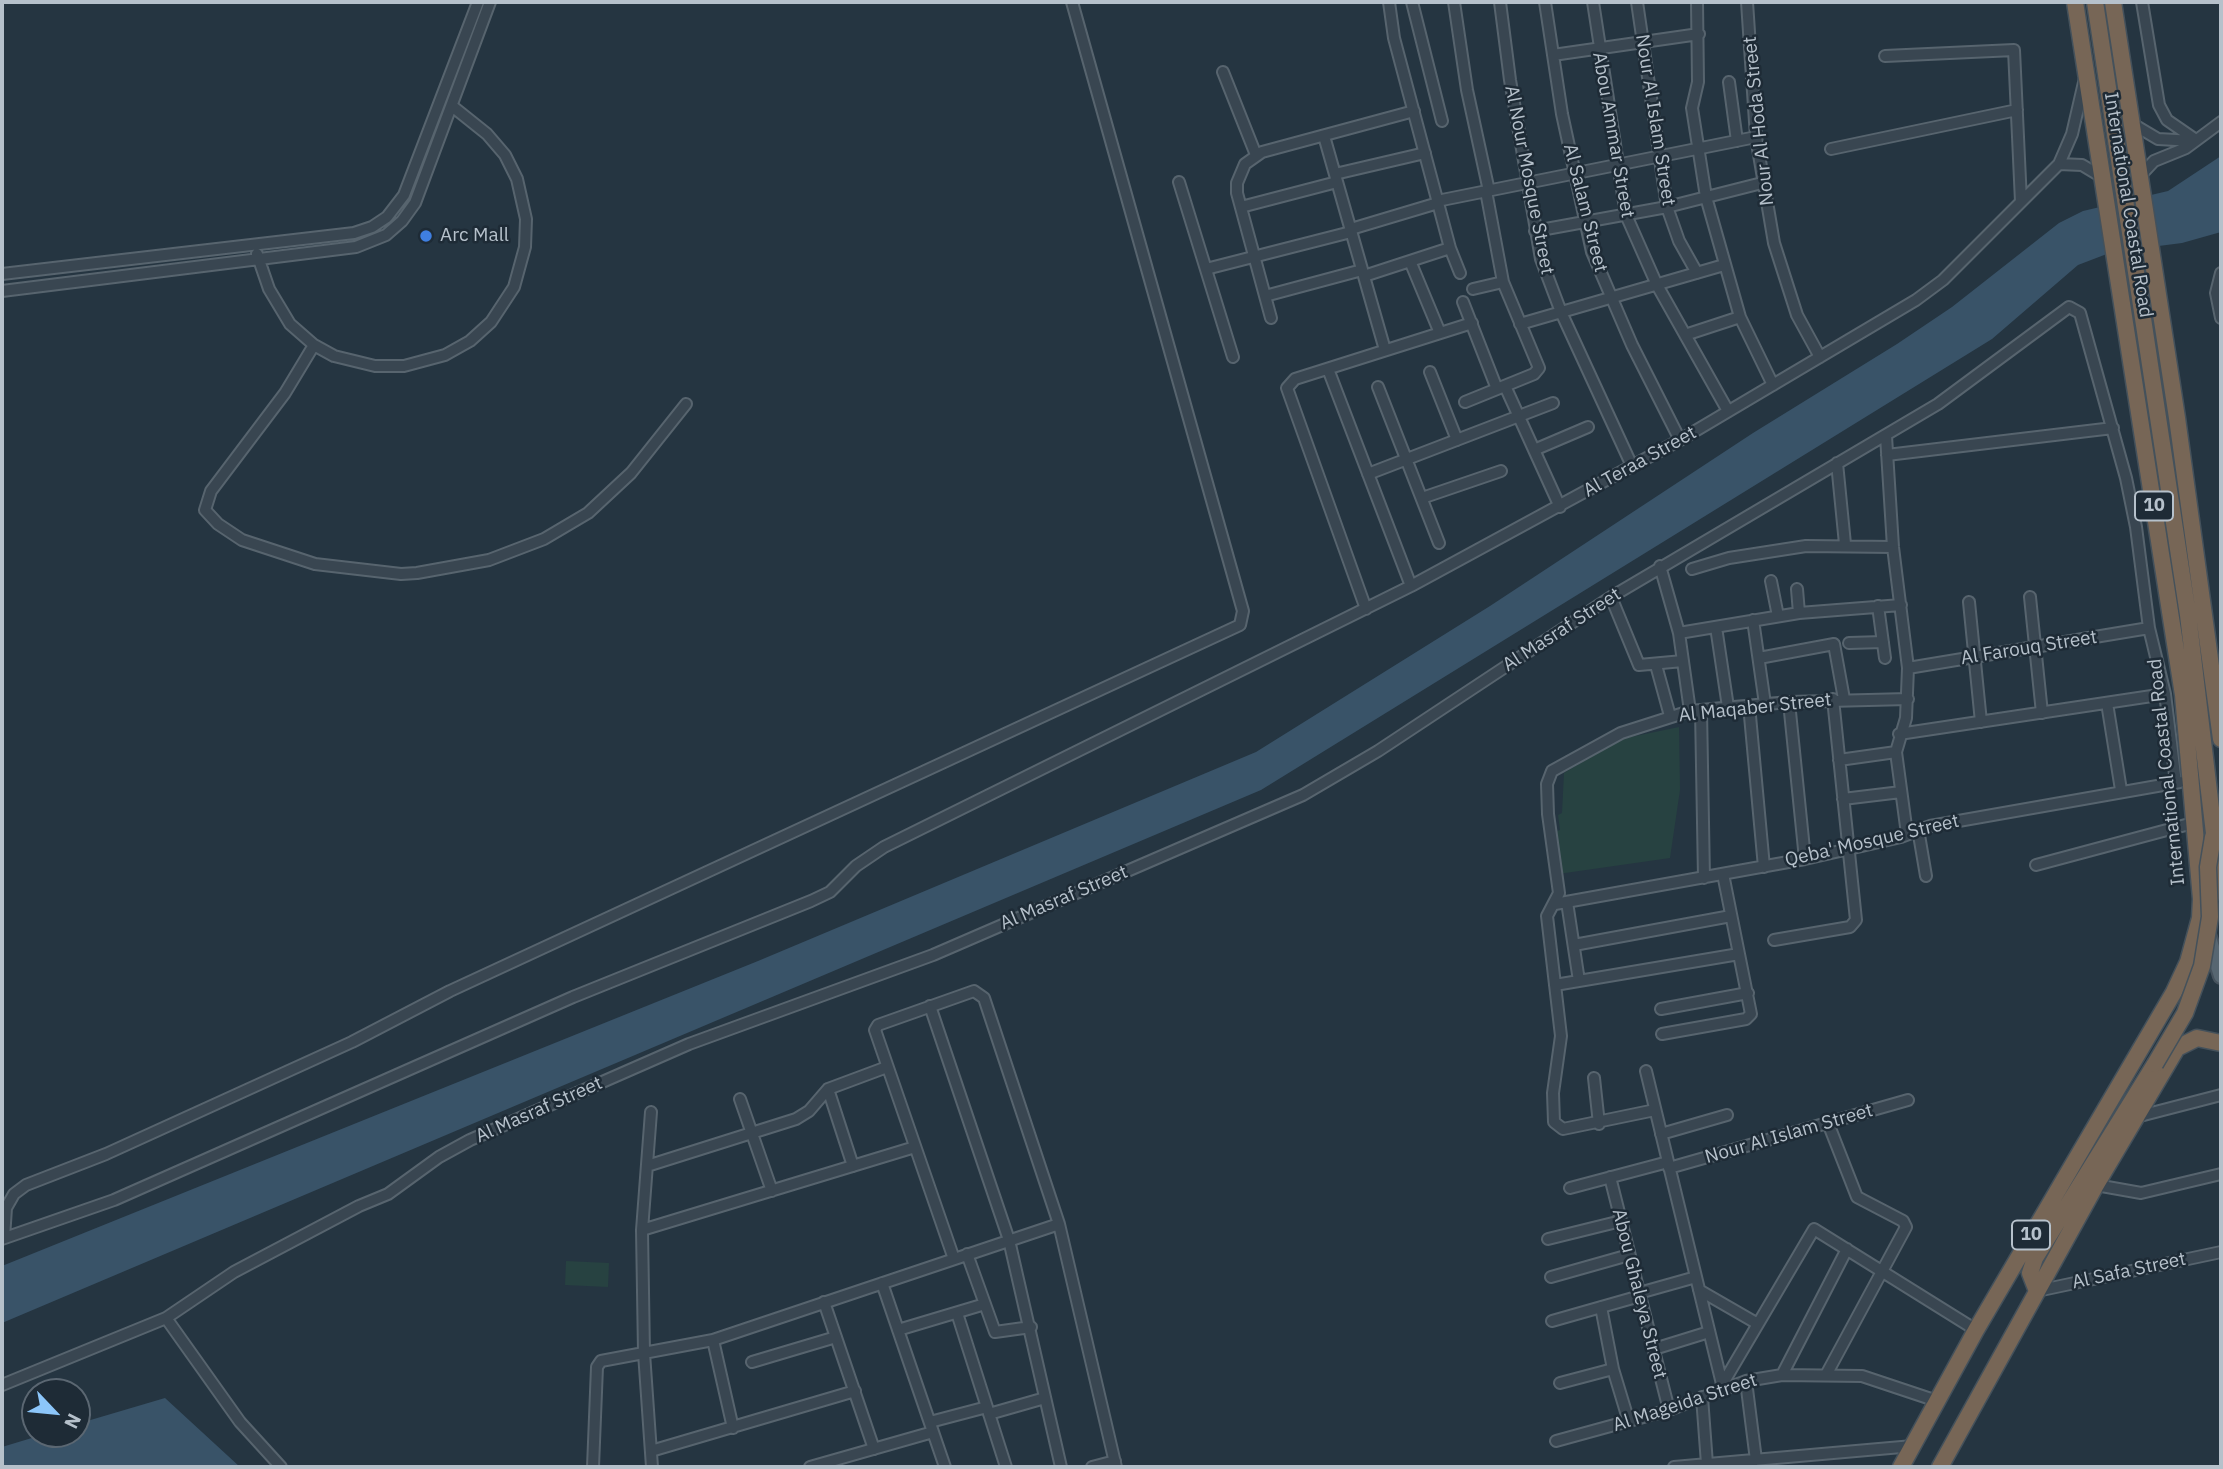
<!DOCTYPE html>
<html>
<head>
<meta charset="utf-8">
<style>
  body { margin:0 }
  #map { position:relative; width:2223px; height:1469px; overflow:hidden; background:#253541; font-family:"IBM Plex Sans",sans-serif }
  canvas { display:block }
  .frame { position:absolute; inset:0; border:4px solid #b6c1cb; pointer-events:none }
  .north { position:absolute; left:21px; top:1378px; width:70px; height:70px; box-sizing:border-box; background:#1e2b36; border:2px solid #5b6772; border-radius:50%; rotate:116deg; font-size:19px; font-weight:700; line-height:28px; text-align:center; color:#b6c1cb }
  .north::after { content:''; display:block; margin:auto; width:24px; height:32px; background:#8cc6fa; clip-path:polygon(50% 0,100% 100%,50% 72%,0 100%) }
</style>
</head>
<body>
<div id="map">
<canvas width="2223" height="1469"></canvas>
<div class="frame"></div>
<div class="north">N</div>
</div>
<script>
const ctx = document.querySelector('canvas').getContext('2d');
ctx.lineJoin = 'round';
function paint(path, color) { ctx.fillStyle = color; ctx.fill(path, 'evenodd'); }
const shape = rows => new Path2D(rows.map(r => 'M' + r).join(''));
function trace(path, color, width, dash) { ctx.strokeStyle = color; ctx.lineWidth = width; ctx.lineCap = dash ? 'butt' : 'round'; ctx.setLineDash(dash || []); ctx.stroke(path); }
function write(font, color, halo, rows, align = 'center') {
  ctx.font = font + ' "IBM Plex Sans",sans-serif'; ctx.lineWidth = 5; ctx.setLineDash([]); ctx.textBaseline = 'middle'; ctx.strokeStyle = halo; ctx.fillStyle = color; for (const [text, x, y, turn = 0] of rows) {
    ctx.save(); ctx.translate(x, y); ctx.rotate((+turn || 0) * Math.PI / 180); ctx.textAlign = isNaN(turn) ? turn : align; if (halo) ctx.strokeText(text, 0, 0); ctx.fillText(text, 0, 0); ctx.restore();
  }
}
paint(shape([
  [1679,727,1680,790,1670,858,1558,874,1553,832,1560,830,1558,815,1562,813,1564,773,1621,739],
  [566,1261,609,1263,608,1287,565,1285]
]), '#274241');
paint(shape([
  [2221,156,2221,232,2182,243,2112,252,2078,265,1992,339,1261,790,2,1323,2,1266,758,961,1256,752,1490,606,1753,433,1897,344,1952,307,2059,223,2083,211,2168,191],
  [165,1398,240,1467,2,1467,2,1447,45,1434,77,1434,77,1424]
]), '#395368');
const minor = shape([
  [1389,2,1394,38,1450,248,1460,273],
  [1412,2,1442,121],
  [1454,2,1467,90,1489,191],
  [1500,2,1510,80,1541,259,1561,312,1632,466],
  [1545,2,1562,114,1592,252,1632,345,1680,440],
  [1593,2,1626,215,1657,285,1728,411],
  [1637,2,1667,207,1679,241,1697,273],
  [1697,2,1698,82,1692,108,1706,197,1740,317,1773,385],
  [1747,2,1756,137,1774,243,1797,315,1820,357],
  [2142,2,2159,105,2167,120,2196,140],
  [1553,55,1699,34],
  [1885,56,2014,50,2021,202],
  [1223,72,1256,155],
  [1729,82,1737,141],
  [2131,123,2158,139,2194,141],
  [1324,136,1385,350],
  [1831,149,2017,110],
  [2059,164,2082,165,2102,177],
  [1335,174,1425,153],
  [2140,176,2154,161,2186,148,2221,122],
  [1179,182,1233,357],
  [1437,201,1756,137],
  [1241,207,1337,182],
  [1351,229,1438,203],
  [1535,231,1667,207,1762,183],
  [257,254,269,289,290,324,314,345,334,356,375,366,404,366,445,355,470,341,491,322,514,287,525,247,526,219,517,179,505,155,487,134,452,106],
  [1410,261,1440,333],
  [1206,269,1351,232],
  [2221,273,2216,293,2221,318],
  [2,274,354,233,372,227,387,217,404,195,478,2],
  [1364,276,1450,248],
  [1473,289,1503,282],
  [2,291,356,247,386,235,402,221,415,203,490,2],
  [1265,296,1362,270],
  [1463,302,1497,389],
  [1271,318,1237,193,1237,183,1245,164,1262,152,1414,111],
  [1520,324,1724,265],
  [1685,335,1740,317],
  [314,345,285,393,211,491,205,510,218,524,242,540,315,564,401,574,417,573,489,560,544,539,588,513,631,473,686,404],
  [1328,369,1411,586],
  [1430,372,1457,440],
  [1505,386,1560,507],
  [1378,387,1439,543],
  [1465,402,1534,374,1539,368,1503,282,1486,191],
  [1886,436,1893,547,1908,668,1906,718,1896,752,1907,834],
  [1534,450,1588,427],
  [1887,455,2113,428],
  [1837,463,1845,544],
  [1368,474,1553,403],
  [1422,498,1501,471],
  [1660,566,1679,633,1690,711],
  [1692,569,1729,558,1806,546,1893,547],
  [1771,581,1778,616],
  [1797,589,1799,613],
  [1611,597,1639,665,1683,661],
  [2030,597,2042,713],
  [1969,602,1981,722],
  [1878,606,1885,658],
  [1366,609,1287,388,1295,379,1472,323],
  [1753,620,1765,704],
  [1716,627,1728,707],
  [1679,633,1799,613,1901,605],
  [1849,643,1883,642],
  [1759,658,1834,644,1844,699],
  [1656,665,1670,716],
  [1908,668,2149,628],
  [1789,702,1805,859],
  [2107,703,2121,790],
  [1749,705,1764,867],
  [1701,710,1704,878],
  [1899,734,2165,694],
  [1839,760,1896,752],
  [1843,799,1901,792],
  [1918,829,1926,876],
  [2036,865,2193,823],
  [1567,902,1579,981],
  [1555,904,1805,859,1901,837,1930,826,2180,782],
  [1774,940,1850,927,1856,920,1833,699],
  [1574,945,1731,916],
  [1555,985,1739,954],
  [930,1006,1009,1240,1061,1467],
  [1661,1009,1748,993],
  [1662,1034,1746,1019,1751,1014,1723,874],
  [1646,1071,1723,1388],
  [1594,1078,1599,1124],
  [828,1089,853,1166],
  [740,1099,772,1191],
  [1655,1110,1563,1129,1554,1122,1553,1093,1561,1036,1547,916,1559,893,1548,814,1547,784,1552,771,1621,733,1690,711,1789,702,1908,699],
  [651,1112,642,1230,644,1353,652,1467],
  [2136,1117,2221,1095],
  [1661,1134,1727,1115],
  [647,1166,796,1119,809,1111,828,1089,887,1067],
  [1669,1168,1908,1100],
  [1610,1177,1669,1410],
  [2096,1185,2141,1193,2221,1174],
  [1570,1188,1668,1162],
  [642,1230,915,1147],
  [4,1238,6,1208,14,1194,26,1185,106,1154,352,1042,450,991,1240,625,1243,611,1072,2],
  [2,1239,114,1200,573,997,811,901,830,892,856,866,884,847,1411,586,1680,440,1916,300,1943,280,2059,164,2072,134,2085,78],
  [1548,1239,1621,1221],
  [967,1254,995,1332,1031,1327],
  [954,1259,875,1030,878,1025,974,991,984,998,1059,1224,1116,1467],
  [1551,1277,1629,1255],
  [882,1283,945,1467],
  [1699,1290,1758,1324],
  [2037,1291,2221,1252],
  [1639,1293,1696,1277],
  [824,1302,874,1449],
  [1601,1307,1613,1369,1629,1422],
  [957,1313,1006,1467],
  [166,1318,240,1422,281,1467],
  [1552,1321,1640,1296],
  [898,1330,985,1304],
  [713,1340,733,1428],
  [1654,1349,1709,1332],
  [752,1362,836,1337],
  [1782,1375,1847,1249],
  [1826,1375,1906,1227,1903,1221,1857,1197,1828,1123],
  [1746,1381,1756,1460],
  [1560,1383,1613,1369],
  [2,1385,166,1318,234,1272,359,1206,388,1194,439,1157,470,1140,689,1044,933,955,1303,795,1378,751,1611,597,1938,404,2069,307,2080,313,2126,478,2136,527,2149,628,2165,694,2176,783],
  [1722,1385,1814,1229,1976,1330],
  [1702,1397,1707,1464],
  [989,1414,1045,1398],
  [930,1422,987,1407],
  [1556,1441,1669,1410,1746,1381,1782,1375,1862,1376,1937,1401],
  [651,1451,855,1391],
  [593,1467,597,1367,601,1361,713,1340,1059,1224],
  [810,1467,933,1432],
  [1092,1467,1115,1461],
  [1674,1467,1913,1446]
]);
const major = shape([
  [2206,928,2221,976]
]);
const highway = shape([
  [2095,2,2188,615,2221,892],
  [2113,2,2177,418,2221,739],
  [2037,1291,2030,1273,2035,1258,2155,1064],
  [1901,1467,1976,1330,2174,992,2188,962,2200,918,2201,899,2183,695,2075,2],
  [1940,1467,2096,1185,2177,1048,2197,1038,2221,1043]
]);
trace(minor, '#57646e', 14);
trace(major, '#46525d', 18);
trace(highway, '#44515b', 19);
trace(minor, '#394651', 10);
trace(major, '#576671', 14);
trace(highway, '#776656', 16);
const highwayBridge = shape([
  [2155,1064,2185,1013,2202,966,2210,917,2208,867,2213,837]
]);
trace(highwayBridge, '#44515b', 19, []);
trace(highwayBridge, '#776656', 16);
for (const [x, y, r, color] of [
  [426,236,7,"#3f7fe0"]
]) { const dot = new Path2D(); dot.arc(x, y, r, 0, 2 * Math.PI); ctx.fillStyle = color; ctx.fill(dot); trace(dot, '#1e2b36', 2.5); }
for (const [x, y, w] of [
  [2154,506,38],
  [2031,1235,38]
]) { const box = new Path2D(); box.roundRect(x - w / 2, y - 14.5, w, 29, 5); ctx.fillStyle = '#1e2b36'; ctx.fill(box); trace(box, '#b6c1cb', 2); }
write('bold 18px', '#b6c1cb', null, [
  ["10",2154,506],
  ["10",2031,1235]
]);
write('19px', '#b6c1cb', '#1e2b36', [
  ["Nour Al Islam Street",1655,120,81],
  ["Nour Al Hoda Street",1759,121,-96],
  ["Abou Ammar Street",1613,135,80],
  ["Al Nour Mosque Street",1529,180,79],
  ["International Coastal Road",2128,205,81],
  ["Al Salam Street",1585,208,76],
  ["Al Teraa Street",1640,462,-29],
  ["Al Masraf Street",1562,630,-33],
  ["Al Farouq Street",2029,648,-9],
  ["Al Maqaber Street",1755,708,-6],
  ["International Coastal Road",2167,772,-96],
  ["Qeba' Mosque Street",1872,841,-13],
  ["Al Masraf Street",1064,898,-23],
  ["Al Masraf Street",539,1110,-24],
  ["Nour Al Islam Street",1789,1134,-16],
  ["Al Safa Street",2129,1271,-12],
  ["Abou Ghaleya Street",1639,1294,76],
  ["Al Mageida Street",1685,1403,-18]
]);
write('19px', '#b6c1cb', '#1e2b36', [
  ["Arc Mall",440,236]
], 'left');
</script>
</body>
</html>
